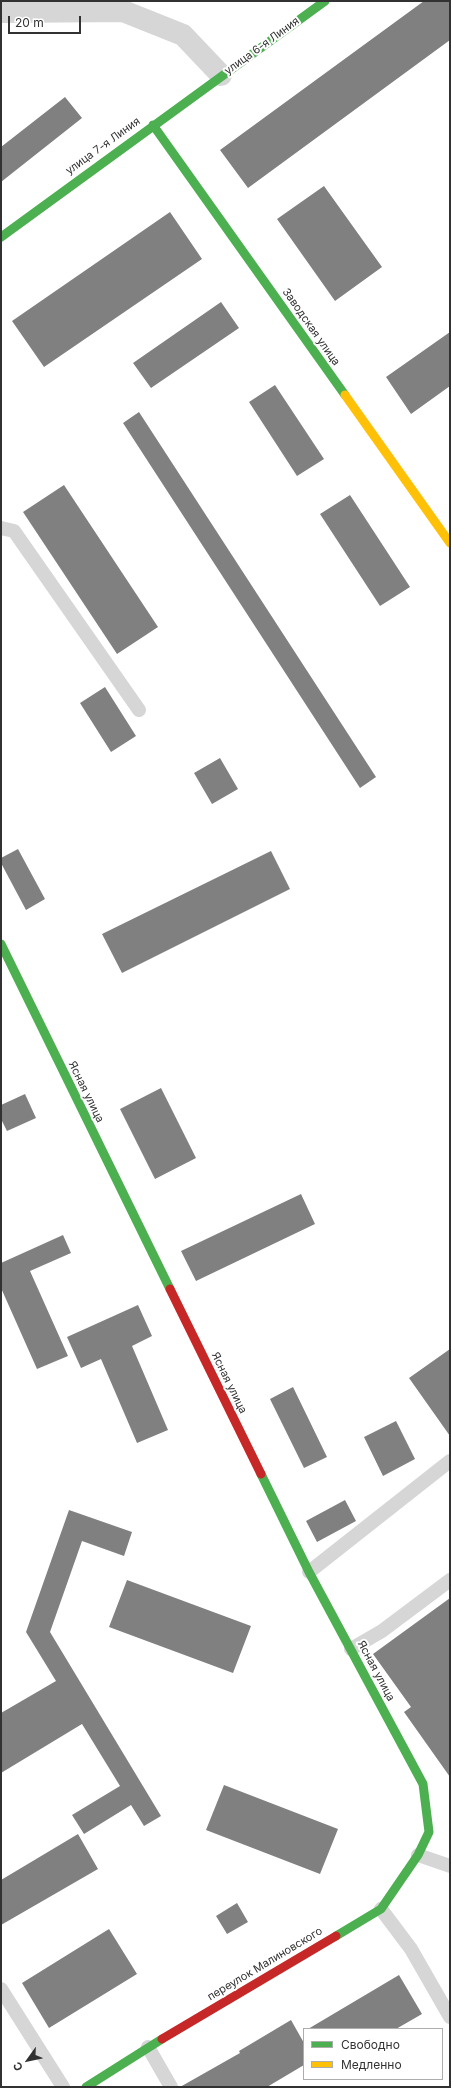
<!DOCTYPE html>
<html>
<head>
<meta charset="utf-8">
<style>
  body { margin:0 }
  #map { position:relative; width:451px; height:2088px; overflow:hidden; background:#fff; font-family:Inter,sans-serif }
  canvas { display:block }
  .frame { position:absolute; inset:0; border:2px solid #323232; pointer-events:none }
  .legend { position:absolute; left:303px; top:2028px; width:140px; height:52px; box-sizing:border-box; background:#fff; border:1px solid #adadad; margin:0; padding:5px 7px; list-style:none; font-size:12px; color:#323232 }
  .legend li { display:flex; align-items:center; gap:8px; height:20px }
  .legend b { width:20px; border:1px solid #adadad }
  .north { position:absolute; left:8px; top:2040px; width:40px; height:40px; -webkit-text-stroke:3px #fff; paint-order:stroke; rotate:237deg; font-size:11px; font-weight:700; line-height:16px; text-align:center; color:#323232 }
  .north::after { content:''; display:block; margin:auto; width:14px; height:18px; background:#323232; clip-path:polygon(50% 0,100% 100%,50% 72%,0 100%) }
  .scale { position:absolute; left:8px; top:16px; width:73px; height:18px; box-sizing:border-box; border:2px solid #323232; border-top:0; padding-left:5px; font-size:12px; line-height:14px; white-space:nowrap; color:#323232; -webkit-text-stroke:3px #fff; paint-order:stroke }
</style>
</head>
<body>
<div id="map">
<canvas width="451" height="2088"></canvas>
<div class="frame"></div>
<ul class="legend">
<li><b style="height:5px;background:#4caf50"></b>Свободно</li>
<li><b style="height:5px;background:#ffc107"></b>Медленно</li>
</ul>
<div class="north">С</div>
<div class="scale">20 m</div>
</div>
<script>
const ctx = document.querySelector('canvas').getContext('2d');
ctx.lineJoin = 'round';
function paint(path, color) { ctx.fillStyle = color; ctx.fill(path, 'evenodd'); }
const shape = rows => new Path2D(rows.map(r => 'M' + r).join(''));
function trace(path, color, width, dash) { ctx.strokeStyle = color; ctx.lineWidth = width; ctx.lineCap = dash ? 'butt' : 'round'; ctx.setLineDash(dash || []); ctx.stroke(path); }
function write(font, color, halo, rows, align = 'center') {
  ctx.font = font + ' Inter,sans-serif'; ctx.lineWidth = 4; ctx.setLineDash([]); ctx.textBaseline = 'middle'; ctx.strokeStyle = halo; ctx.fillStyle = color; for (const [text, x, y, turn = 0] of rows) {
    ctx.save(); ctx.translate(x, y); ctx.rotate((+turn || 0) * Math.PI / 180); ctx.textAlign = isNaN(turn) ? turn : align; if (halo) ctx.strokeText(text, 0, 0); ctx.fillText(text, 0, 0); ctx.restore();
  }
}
paint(shape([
  [424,1,450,1,450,40,248,188,220,150],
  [65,97,82,118,1,182,1,147],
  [324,186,382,267,335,301,277,219],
  [170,212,202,259,44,367,12,321],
  [221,302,239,328,151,388,133,363],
  [450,332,450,386,411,414,386,377],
  [275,385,324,459,297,476,249,402],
  [139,412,376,777,360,788,123,423],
  [64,485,158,627,117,654,23,512],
  [350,495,410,587,380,606,320,514],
  [105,687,136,736,111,752,80,703],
  [220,758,238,789,212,804,194,773],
  [18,849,45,899,26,910,1,863,1,858],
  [271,851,290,889,122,973,102,934],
  [161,1088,196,1158,155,1179,120,1109],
  [25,1094,36,1118,7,1131,1,1119,1,1105],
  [301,1194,315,1224,196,1281,181,1251],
  [63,1235,71,1253,30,1271,68,1356,37,1369,1,1288,1,1263],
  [138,1305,152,1336,132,1346,168,1430,137,1443,101,1359,81,1368,67,1337],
  [450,1349,450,1436,409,1378],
  [293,1387,327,1457,304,1468,270,1399],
  [396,1421,415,1459,383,1476,364,1437],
  [345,1500,356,1521,317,1542,306,1521],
  [69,1510,132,1532,124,1556,82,1541,50,1632,161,1816,144,1826,131,1805,84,1834,72,1815,120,1786,82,1724,1,1773,1,1713,56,1681,26,1632],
  [127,1580,251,1626,233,1673,109,1627],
  [450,1598,450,1777,404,1712,411,1707,373,1654],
  [224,1785,338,1829,320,1874,206,1830],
  [78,1834,98,1869,1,1925,1,1880],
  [237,1903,248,1922,227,1934,216,1916],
  [109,1929,137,1974,49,2028,22,1983],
  [399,1975,422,2014,396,2029,308,2029],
  [291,2020,304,2043,304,2065,267,2087,180,2087,240,2053,239,2051]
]), '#808080');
trace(shape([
  [1,528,14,531,139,710],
  [309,1572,450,1461],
  [351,1649,382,1631,450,1580],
  [418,1855,450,1866],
  [381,1909,411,1949,450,2017],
  [1,1989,63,2087],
  [148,2047,171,2087]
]), '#d6d6d6', 14);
trace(shape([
  [1,12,123,11,183,35,221,75]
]), '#d6d6d6', 22);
trace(shape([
  [153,125,345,395],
  [1,237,325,1],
  [1,944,170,1289],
  [261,1474,309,1572,423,1784,429,1832,418,1855,381,1909,336,1936],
  [86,2087,162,2039]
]), '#4caf50', 9);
trace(shape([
  [345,395,450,543]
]), '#ffc107', 9);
trace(shape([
  [170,1289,261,1474],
  [162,2039,336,1936]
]), '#c62828', 9);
write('11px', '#323232', '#fff', [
  ["улица 6-я Линия",262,46,-36],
  ["улица 7-я Линия",103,146,-36],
  ["Заводская улица",311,327,55],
  ["Ясная улица",86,1092,64],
  ["Ясная улица",229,1383,64],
  ["Ясная улица",376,1671,62],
  ["переулок Малиновского",265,1964,-31]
]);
</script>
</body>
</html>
